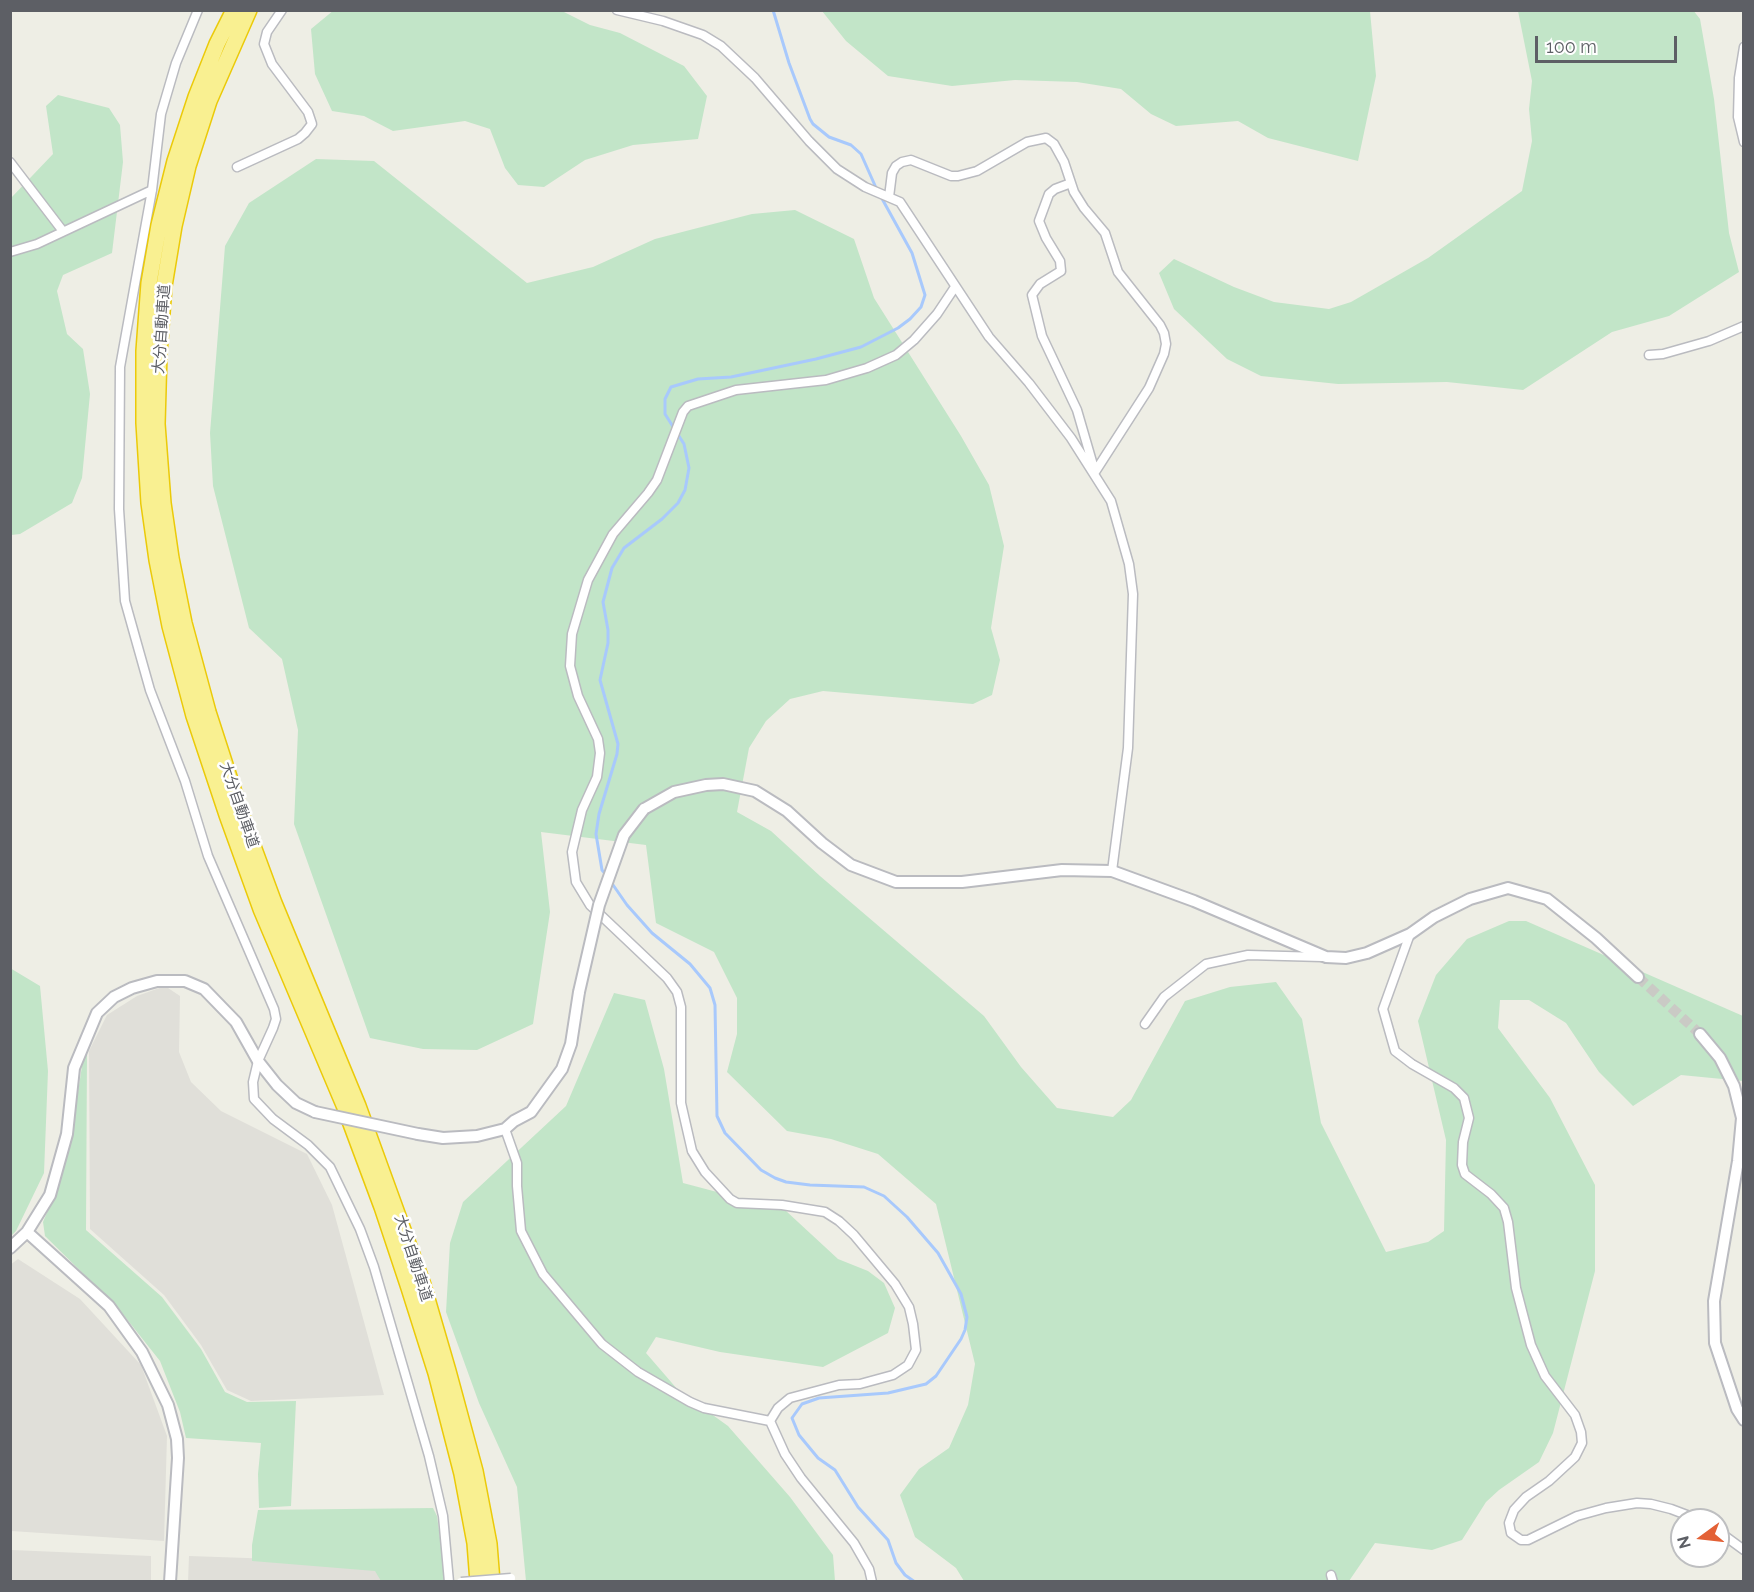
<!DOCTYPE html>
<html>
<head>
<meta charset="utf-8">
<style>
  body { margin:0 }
  #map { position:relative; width:1754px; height:1592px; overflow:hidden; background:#eeeee5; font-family:Raleway,sans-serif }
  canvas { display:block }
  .frame { position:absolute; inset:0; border:12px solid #5d5f65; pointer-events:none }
  .north { position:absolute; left:1670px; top:1508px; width:60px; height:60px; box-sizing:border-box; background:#fff; border:2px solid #bebfc1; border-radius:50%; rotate:255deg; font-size:16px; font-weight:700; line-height:24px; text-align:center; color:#5d5f65 }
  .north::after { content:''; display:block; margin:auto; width:21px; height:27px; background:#e36136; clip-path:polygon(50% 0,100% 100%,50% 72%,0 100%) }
  .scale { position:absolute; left:1535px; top:36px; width:142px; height:27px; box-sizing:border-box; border:3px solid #5d5f65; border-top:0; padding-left:8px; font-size:18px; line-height:21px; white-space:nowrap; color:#5d5f65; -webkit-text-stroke:4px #fff; paint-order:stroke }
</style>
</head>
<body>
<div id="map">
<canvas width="1754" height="1592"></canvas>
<div class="frame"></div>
<div class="north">N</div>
<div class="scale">100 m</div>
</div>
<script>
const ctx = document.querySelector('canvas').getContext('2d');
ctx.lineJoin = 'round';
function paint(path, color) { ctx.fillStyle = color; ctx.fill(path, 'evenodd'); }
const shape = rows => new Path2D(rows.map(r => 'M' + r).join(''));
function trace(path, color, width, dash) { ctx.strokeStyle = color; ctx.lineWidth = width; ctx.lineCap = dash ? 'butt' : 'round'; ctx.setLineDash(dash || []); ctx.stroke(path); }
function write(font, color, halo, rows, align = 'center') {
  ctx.font = font + ' Raleway,"Noto Sans JP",sans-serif'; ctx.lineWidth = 5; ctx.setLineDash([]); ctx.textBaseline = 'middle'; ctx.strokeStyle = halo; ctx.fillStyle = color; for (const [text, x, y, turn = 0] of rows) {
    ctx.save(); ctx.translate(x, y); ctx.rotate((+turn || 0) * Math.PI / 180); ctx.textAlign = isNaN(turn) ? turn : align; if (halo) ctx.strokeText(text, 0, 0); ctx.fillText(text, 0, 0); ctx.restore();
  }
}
paint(shape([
  [165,986,180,996,179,1052,191,1082,221,1111,307,1154,332,1205,384,1395,251,1401,227,1390,201,1345,164,1295,90,1229,89,1051,107,1015,137,996],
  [18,1259,80,1299,141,1365,167,1436,164,1541,11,1531,10,1265],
  [12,1550,151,1556,151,1581,11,1581],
  [189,1556,391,1563,402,1582,188,1582]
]), '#e0dfd9');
paint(shape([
  [334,10,562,11,590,25,620,33,684,66,707,96,698,139,633,145,585,160,544,187,518,185,505,168,490,129,465,121,393,131,364,116,332,111,315,74,311,29],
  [1693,10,1700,19,1714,99,1729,233,1739,272,1669,316,1612,332,1523,390,1447,382,1338,384,1261,376,1227,359,1174,309,1159,273,1174,259,1234,287,1274,302,1329,309,1351,302,1428,258,1522,191,1532,141,1529,109,1532,81,1518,11],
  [822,11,1370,11,1376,76,1358,161,1268,138,1238,121,1176,126,1151,114,1121,89,1077,82,1015,80,952,86,888,76,846,41],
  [58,95,109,108,120,125,123,162,112,253,63,275,57,291,67,334,83,349,90,394,82,478,72,503,20,534,11,535,11,198,53,154,46,106],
  [316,159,374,161,527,283,593,267,655,239,752,214,795,210,854,239,874,298,961,436,989,485,1004,546,991,628,1000,660,992,695,973,704,823,691,790,699,766,721,749,748,737,812,771,831,820,876,984,1016,1021,1067,1057,1108,1113,1117,1131,1100,1185,1001,1230,987,1276,982,1302,1019,1321,1123,1386,1252,1428,1242,1444,1231,1446,1140,1418,1021,1436,975,1467,939,1509,921,1526,921,1743,1016,1743,1081,1681,1075,1633,1106,1599,1072,1566,1023,1529,1000,1500,1000,1498,1028,1550,1098,1595,1185,1595,1271,1553,1433,1539,1462,1499,1490,1486,1502,1462,1540,1432,1550,1375,1543,1349,1581,964,1581,956,1568,915,1537,900,1495,919,1469,949,1448,968,1405,975,1364,936,1204,878,1154,831,1139,787,1131,727,1072,737,1034,737,998,714,952,656,923,646,845,541,832,550,912,533,1024,477,1050,423,1049,370,1038,294,824,298,730,282,659,249,628,213,486,210,433,225,246,249,203],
  [10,968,40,986,48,1071,44,1173,16,1231,11,1236],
  [614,993,645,1000,664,1069,683,1183,785,1210,838,1259,868,1271,884,1283,895,1308,888,1333,823,1367,720,1352,656,1337,646,1353,678,1390,728,1426,790,1497,833,1555,835,1581,526,1581,517,1487,479,1403,446,1312,450,1243,463,1202,566,1106],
  [87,1051,86,1230,162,1297,201,1349,225,1392,247,1402,296,1401,291,1506,259,1508,258,1474,261,1443,186,1438,180,1412,160,1361,118,1308,45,1236,43,1222,56,1191,72,1131,84,1053],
  [433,1508,437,1516,446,1581,381,1581,375,1571,252,1561,252,1545,258,1510]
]), '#c2e5c8');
trace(shape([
  [773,10,789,63,810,119,813,124,829,137,851,145,861,154,877,190],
  [607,876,602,870,596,834,599,814,617,754,618,744,600,680,608,643,608,630,603,602,612,568,624,548,662,519,678,503,685,490,689,468,684,444,665,414,665,399,671,387,698,379,731,377,816,359,861,347,898,328,910,319,921,307,925,295,912,253,880,195],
  [611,882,627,905,652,933,690,964,710,988,715,1005,717,1116,725,1133,761,1170,775,1178,786,1182,810,1185,864,1187,884,1196,907,1217,938,1253,961,1294,967,1317,965,1330,961,1339,936,1376,926,1384,888,1393,819,1398,802,1404,792,1418,799,1435,818,1458,835,1470,858,1507,888,1540,896,1563,905,1575,915,1582]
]), '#a8c9fc', 3);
trace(shape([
  [1638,977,1700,1034]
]), '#cacac5', 10, [10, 5]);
const minor = shape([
  [198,10,176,63,161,114,152,190,120,367,119,509,125,601,150,690,185,781,208,856,274,1009,276,1019,273,1028,258,1061,253,1082,254,1099,273,1119,308,1145,330,1167,360,1229,374,1267,429,1456,443,1516,449,1582],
  [617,10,663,21,703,35,721,46,755,78,809,141,837,169,865,187,900,202,989,337,1029,383,1071,438,1111,501,1129,564,1133,594,1128,748,1112,871],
  [1744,47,1739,78,1738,117,1744,142],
  [10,162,62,230],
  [237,167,298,139,305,133,312,124,308,112,272,64,264,44,267,32,282,10],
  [1071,183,1055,189,1049,194,1039,221,1046,238,1060,261,1061,271,1040,284,1032,295,1042,336,1077,410,1093,465],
  [889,197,892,173,896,166,902,162,911,160,951,176,958,176,977,171,1027,142,1046,138,1054,144,1064,162,1074,192,1084,208,1105,233,1118,272,1160,325,1164,333,1166,344,1164,354,1149,388,1095,472],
  [10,252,37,244,152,190],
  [1649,355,1663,354,1709,341,1744,326],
  [1410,934,1383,1009,1395,1051,1412,1064,1454,1088,1464,1098,1469,1118,1463,1142,1462,1165,1465,1174,1491,1194,1504,1208,1508,1222,1516,1288,1531,1345,1545,1376,1575,1415,1581,1432,1582,1443,1575,1457,1549,1481,1526,1497,1514,1510,1509,1523,1511,1533,1521,1540,1528,1540,1577,1516,1606,1508,1637,1503,1651,1504,1671,1509,1700,1520],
  [1145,1024,1164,997,1206,964,1248,955,1322,957],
  [505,1129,517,1163,517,1186,521,1231,543,1274,602,1344,638,1372,690,1402,704,1408,770,1421],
  [1718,1531,1744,1550],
  [1331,1575,1333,1582],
  [872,1582,869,1569,854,1543,801,1478,785,1454,770,1421,778,1408,790,1398,839,1385,860,1384,893,1375,908,1365,916,1350,913,1324,909,1307,895,1284,854,1235,839,1221,825,1212,782,1205,737,1203,730,1199,705,1172,692,1151,681,1103,681,1007,677,992,667,978,590,905,576,882,572,852,582,810,597,777,600,753,598,739,578,696,570,666,572,634,588,580,613,534,648,493,657,480,683,412,688,406,736,390,826,380,867,368,896,355,914,340,937,314,955,287]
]);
const tertiary = shape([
  [644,809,674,792,706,785,723,784,755,791,787,811,822,843,851,865,896,882,962,882,1062,870,1112,871,1194,901,1326,957,1346,958,1367,953,1410,934,1434,917,1470,899,1508,888,1547,899,1596,938,1638,977],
  [1700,1034,1720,1058,1734,1086,1742,1118,1738,1161,1714,1301,1715,1343,1737,1409,1744,1420],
  [418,1134,443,1138,477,1136,505,1129,514,1121,531,1112,562,1069,571,1044,579,992],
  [27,1232,109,1306,142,1352,168,1405,177,1439,178,1458,170,1582],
  [10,1248,27,1232,50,1195,67,1134,74,1068,97,1013,114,997,132,988,157,981,185,981,204,989,236,1022,258,1061,277,1085,296,1103,315,1112]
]);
const motorway = shape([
  [234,10,217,44,196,97,175,161,159,225,149,283,144,351,144,423,149,503,157,560,170,626,194,716,227,815,261,909,344,1105,382,1207,409,1288,436,1373,462,1474,475,1543,478,1582],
  [249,10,209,101,188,166,174,226,164,286,159,353,157,424,163,503,171,558,184,623,208,712,240,811,274,903,358,1106,423,1285,448,1371,475,1471,489,1544,492,1582]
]);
trace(minor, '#babbc0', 11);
trace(tertiary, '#babbc0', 14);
trace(motorway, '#ebca09', 18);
trace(minor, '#fff', 8);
trace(tertiary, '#fff', 10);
trace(motorway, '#f9f091', 15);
const minorBridge = shape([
  [461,1582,511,1578]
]);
const tertiaryBridge = shape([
  [579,992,599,905,624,835,644,809],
  [315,1112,418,1134]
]);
trace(minorBridge, '#babbc0', 11, []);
trace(tertiaryBridge, '#babbc0', 14, []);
trace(minorBridge, '#fff', 8);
trace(tertiaryBridge, '#fff', 10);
write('15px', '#5d5f65', '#fff', [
  ["大分自動車道",162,329,-86],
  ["大分自動車道",239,805,71],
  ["大分自動車道",413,1258,72]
]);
</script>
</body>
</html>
